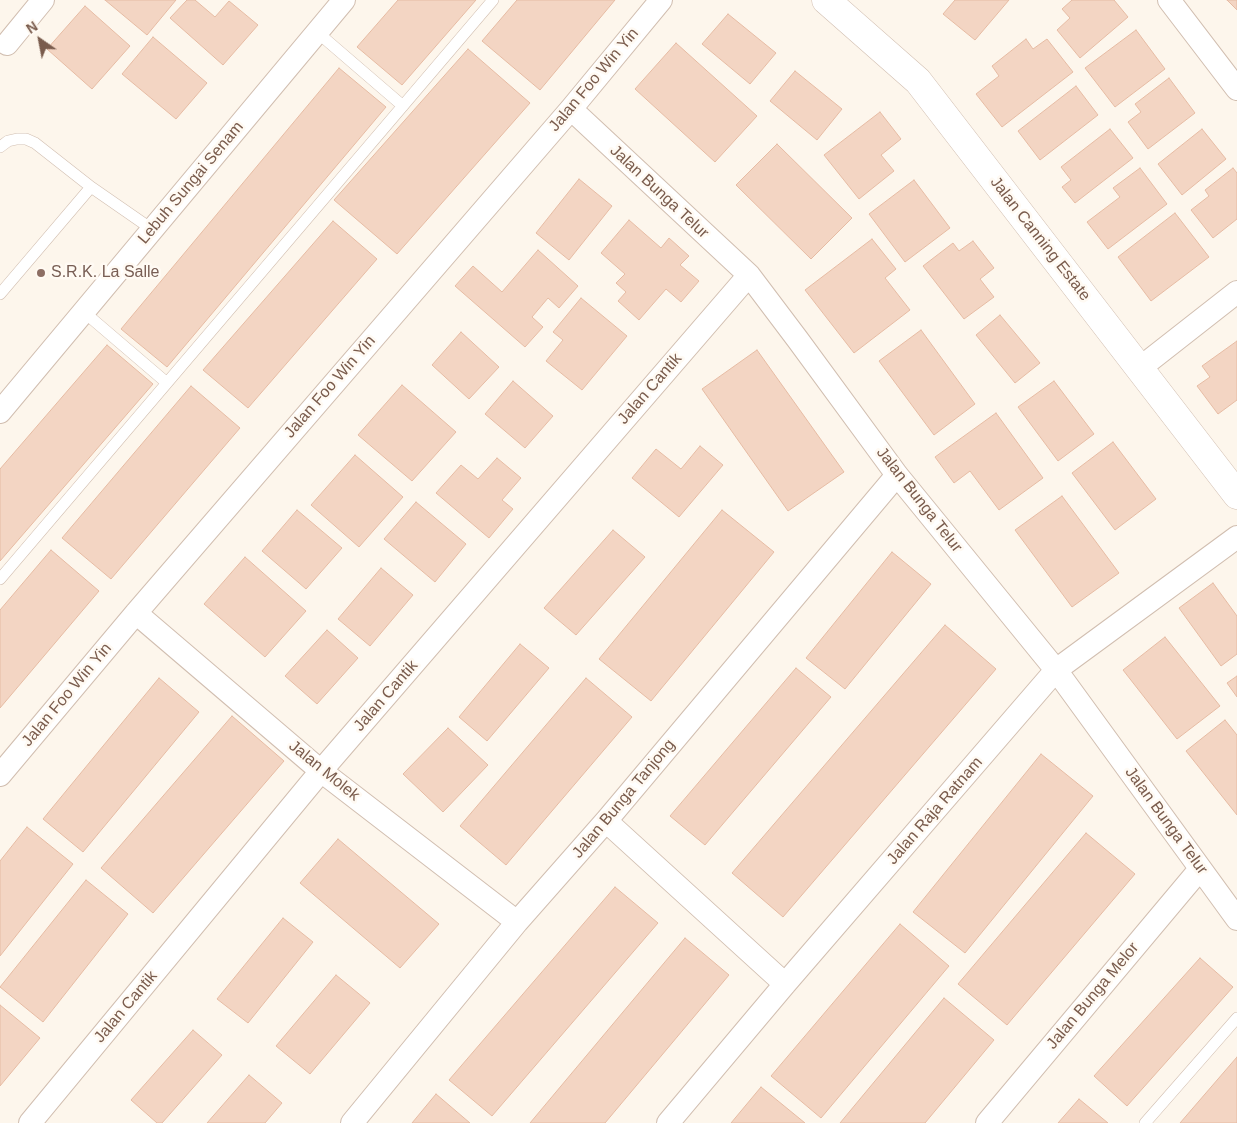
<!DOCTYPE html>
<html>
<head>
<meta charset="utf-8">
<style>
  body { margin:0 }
  #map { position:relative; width:1237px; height:1123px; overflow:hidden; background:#fdf6ec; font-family:Arial,sans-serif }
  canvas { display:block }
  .north { position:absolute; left:15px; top:15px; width:50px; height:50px; -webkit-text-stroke:4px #fffaf3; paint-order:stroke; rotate:327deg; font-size:14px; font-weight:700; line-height:20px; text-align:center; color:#7a5c4d }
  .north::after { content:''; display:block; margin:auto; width:18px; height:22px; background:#7a5c4d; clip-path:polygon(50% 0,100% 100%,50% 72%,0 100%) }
</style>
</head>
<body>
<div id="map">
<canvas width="1237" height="1123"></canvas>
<div class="north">N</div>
</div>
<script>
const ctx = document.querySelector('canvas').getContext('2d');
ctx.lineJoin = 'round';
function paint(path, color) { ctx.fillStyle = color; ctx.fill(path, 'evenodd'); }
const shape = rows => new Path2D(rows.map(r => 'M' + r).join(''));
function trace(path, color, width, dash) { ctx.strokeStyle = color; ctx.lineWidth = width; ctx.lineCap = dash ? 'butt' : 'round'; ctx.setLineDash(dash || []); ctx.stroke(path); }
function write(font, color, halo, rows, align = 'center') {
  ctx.font = font + ' Arial,sans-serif'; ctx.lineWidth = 5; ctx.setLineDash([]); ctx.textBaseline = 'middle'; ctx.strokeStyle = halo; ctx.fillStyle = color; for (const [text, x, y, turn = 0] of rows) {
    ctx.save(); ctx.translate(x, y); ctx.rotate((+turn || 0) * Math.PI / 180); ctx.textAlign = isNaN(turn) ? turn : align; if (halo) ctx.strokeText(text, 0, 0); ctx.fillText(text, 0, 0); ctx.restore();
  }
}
const building = shape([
  [105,0,176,0,147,35,105,0],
  [187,0,195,0,215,17,229,1,258,25,223,65,170,18,187,0],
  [398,0,476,0,402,85,357,47,398,0],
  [517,0,615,0,540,90,482,41,517,0],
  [955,0,1009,0,975,40,943,14,955,0],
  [1072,0,1114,0,1128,17,1080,58,1057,30,1070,18,1062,9,1072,0],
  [1227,0,1237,0,1237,10,1227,0],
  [85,6,130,46,92,89,47,49,85,6],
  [728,14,776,53,750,84,702,44,728,14],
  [1136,30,1165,69,1115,107,1085,68,1136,30],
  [153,37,207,83,176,119,122,74,153,37],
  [1026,39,1033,49,1047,39,1073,72,1002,127,976,94,999,76,992,66,1026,39],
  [676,43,757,116,715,162,635,89,676,43],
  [468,49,530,103,397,254,334,200,468,49],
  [339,68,386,107,167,367,121,329,339,68],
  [795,71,842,109,817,140,770,101,795,71],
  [1169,78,1195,113,1148,149,1128,122,1141,112,1135,104,1169,78],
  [1076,86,1098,115,1040,160,1018,131,1076,86],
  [880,112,901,139,881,155,894,171,859,199,824,155,880,112],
  [1110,129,1133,158,1075,203,1062,187,1071,180,1061,167,1110,129],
  [1202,129,1226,159,1182,195,1158,164,1202,129],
  [777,144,852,218,811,259,736,185,777,144],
  [1140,168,1167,204,1108,249,1087,222,1120,197,1113,188,1140,168],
  [1233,168,1237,173,1237,219,1213,238,1191,210,1209,196,1205,190,1233,168],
  [579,179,612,206,569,260,536,233,579,179],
  [914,180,950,228,905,262,869,214,914,180],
  [1175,213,1209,257,1151,301,1118,257,1175,213],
  [629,220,661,248,669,238,689,256,680,265,699,281,681,302,666,289,639,320,618,301,626,292,616,283,625,274,601,253,629,220],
  [333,221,377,259,248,408,203,370,333,221],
  [872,239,896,269,885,278,910,310,854,353,805,290,872,239],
  [973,241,994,268,980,279,994,297,964,319,923,266,953,243,959,251,973,241],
  [538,250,578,286,559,308,548,298,532,317,543,327,525,347,455,286,473,266,502,292,538,250],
  [581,298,627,336,582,390,546,361,563,340,553,332,581,298],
  [1000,315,1040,363,1015,383,976,335,1000,315],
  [921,330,975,404,934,435,879,361,921,330],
  [461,332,499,367,469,399,432,365,461,332],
  [1237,341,1237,400,1218,414,1197,386,1210,377,1202,366,1237,341],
  [107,345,153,384,0,561,0,469,107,345],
  [757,350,844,472,788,511,702,389,757,350],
  [513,381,553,416,525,448,485,414,513,381],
  [1054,381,1094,434,1058,461,1018,407,1054,381],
  [402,385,456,432,412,481,358,435,402,385],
  [191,386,240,428,111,579,62,538,191,386],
  [996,413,1043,478,999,510,970,471,954,483,935,457,996,413],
  [1113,442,1156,499,1115,530,1072,473,1113,442],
  [700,446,723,465,679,517,632,478,656,449,681,469,700,446],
  [355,455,403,497,359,547,311,505,355,455],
  [497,458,521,478,502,500,513,509,489,538,436,493,461,465,478,479,497,458],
  [1062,496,1119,573,1072,607,1015,530,1062,496],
  [416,502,466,544,435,582,384,539,416,502],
  [297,510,342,548,306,589,262,551,297,510],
  [722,510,774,552,651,701,599,659,722,510],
  [613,530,645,557,576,635,544,608,613,530],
  [51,550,99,591,0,708,0,610,51,550],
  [892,552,931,584,845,689,806,658,892,552],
  [245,557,306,611,265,657,204,604,245,557],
  [381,568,413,595,370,646,338,619,381,568],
  [1213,583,1237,616,1237,654,1221,666,1179,608,1213,583],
  [945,625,996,669,783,917,732,873,945,625],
  [327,630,358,658,317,704,285,676,327,630],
  [1165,637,1220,706,1177,739,1123,670,1165,637],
  [520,644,549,668,487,741,459,717,520,644],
  [796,668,831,697,705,845,670,816,796,668],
  [1237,676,1237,697,1227,683,1237,676],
  [159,678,199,712,83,852,43,819,159,678],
  [586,678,632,717,506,865,460,826,586,678],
  [232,716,284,761,153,913,101,868,232,716],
  [1225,720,1237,735,1237,815,1186,751,1225,720],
  [448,728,488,765,443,812,403,774,448,728],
  [1041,754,1093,796,965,953,913,912,1041,754],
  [27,827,73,864,0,956,0,861,27,827],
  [1086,833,1135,874,1007,1025,958,984,1086,833],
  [338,839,439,924,400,968,300,883,338,839],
  [86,880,128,914,43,1022,0,987,86,880],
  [615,887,658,923,492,1116,449,1080,615,887],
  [283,918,313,942,248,1023,217,999,283,918],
  [900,924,949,966,821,1118,771,1076,900,924],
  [685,938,729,975,605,1123,530,1123,685,938],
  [1200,958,1233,987,1127,1106,1094,1076,1200,958],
  [336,975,370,1003,310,1074,276,1046,336,975],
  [944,998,994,1040,925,1123,840,1123,944,998],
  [0,1005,40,1038,0,1086,0,1005],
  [193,1030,222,1055,162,1123,157,1123,131,1100,193,1030],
  [1237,1057,1237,1123,1180,1123,1237,1057],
  [249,1075,282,1103,265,1123,207,1123,249,1075],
  [761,1087,805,1123,731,1123,761,1087],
  [436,1094,470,1123,412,1123,436,1094],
  [1079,1099,1108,1123,1058,1123,1079,1099]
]);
paint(building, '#f3d5c3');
trace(building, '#e6bba3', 1);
const service = shape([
  [317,32,403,106],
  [0,147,8,141,17,139,26,139,35,143,91,187,153,230],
  [0,294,91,187],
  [84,312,167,383],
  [0,579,493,0],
  [1145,1123,1237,1018]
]);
const minor = shape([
  [1169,0,1237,89],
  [7,44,43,0],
  [571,109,749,275,798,340,897,475,1056,670,1237,919],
  [1140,368,1237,292],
  [0,412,344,0],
  [136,613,321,771,517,922],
  [0,775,136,613,571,109,661,0],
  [606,821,785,984],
  [30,1123,321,771,749,275],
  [352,1123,517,922,606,821,897,475],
  [668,1123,785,984,1056,670,1237,537],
  [987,1123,1200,869]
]);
const tertiary = shape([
  [826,0,918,81,1237,495]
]);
trace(service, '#d1beb0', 12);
trace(minor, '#d1beb0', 24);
trace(tertiary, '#d1beb0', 29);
trace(service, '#fff', 11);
trace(minor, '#fff', 22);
trace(tertiary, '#fff', 28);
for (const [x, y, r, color] of [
  [41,273,5,"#8d6e63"]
]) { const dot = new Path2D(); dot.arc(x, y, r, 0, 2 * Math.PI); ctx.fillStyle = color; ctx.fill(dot); trace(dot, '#fffaf3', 2); }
write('16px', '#7a5c4d', '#fffaf3', [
  ["Jalan Foo Win Yin",594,80,-50],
  ["Lebuh Sungai Senam",191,183,-50],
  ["Jalan Bunga Telur",659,192,43],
  ["Jalan Canning Estate",1040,239,52],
  ["Jalan Foo Win Yin",330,387,-49],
  ["Jalan Cantik",650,389,-49],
  ["Jalan Bunga Telur",919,500,52],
  ["Jalan Foo Win Yin",67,695,-50],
  ["Jalan Cantik",386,696,-49],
  ["Jalan Molek",324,771,39],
  ["Jalan Bunga Tanjong",624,799,-50],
  ["Jalan Raja Ratnam",935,811,-49],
  ["Jalan Bunga Telur",1166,821,54],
  ["Jalan Bunga Melor",1093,996,-50],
  ["Jalan Cantik",126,1007,-50]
]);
write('16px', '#785e54', '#fffaf3', [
  ["S.R.K. La Salle",51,273]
], 'left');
</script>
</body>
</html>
